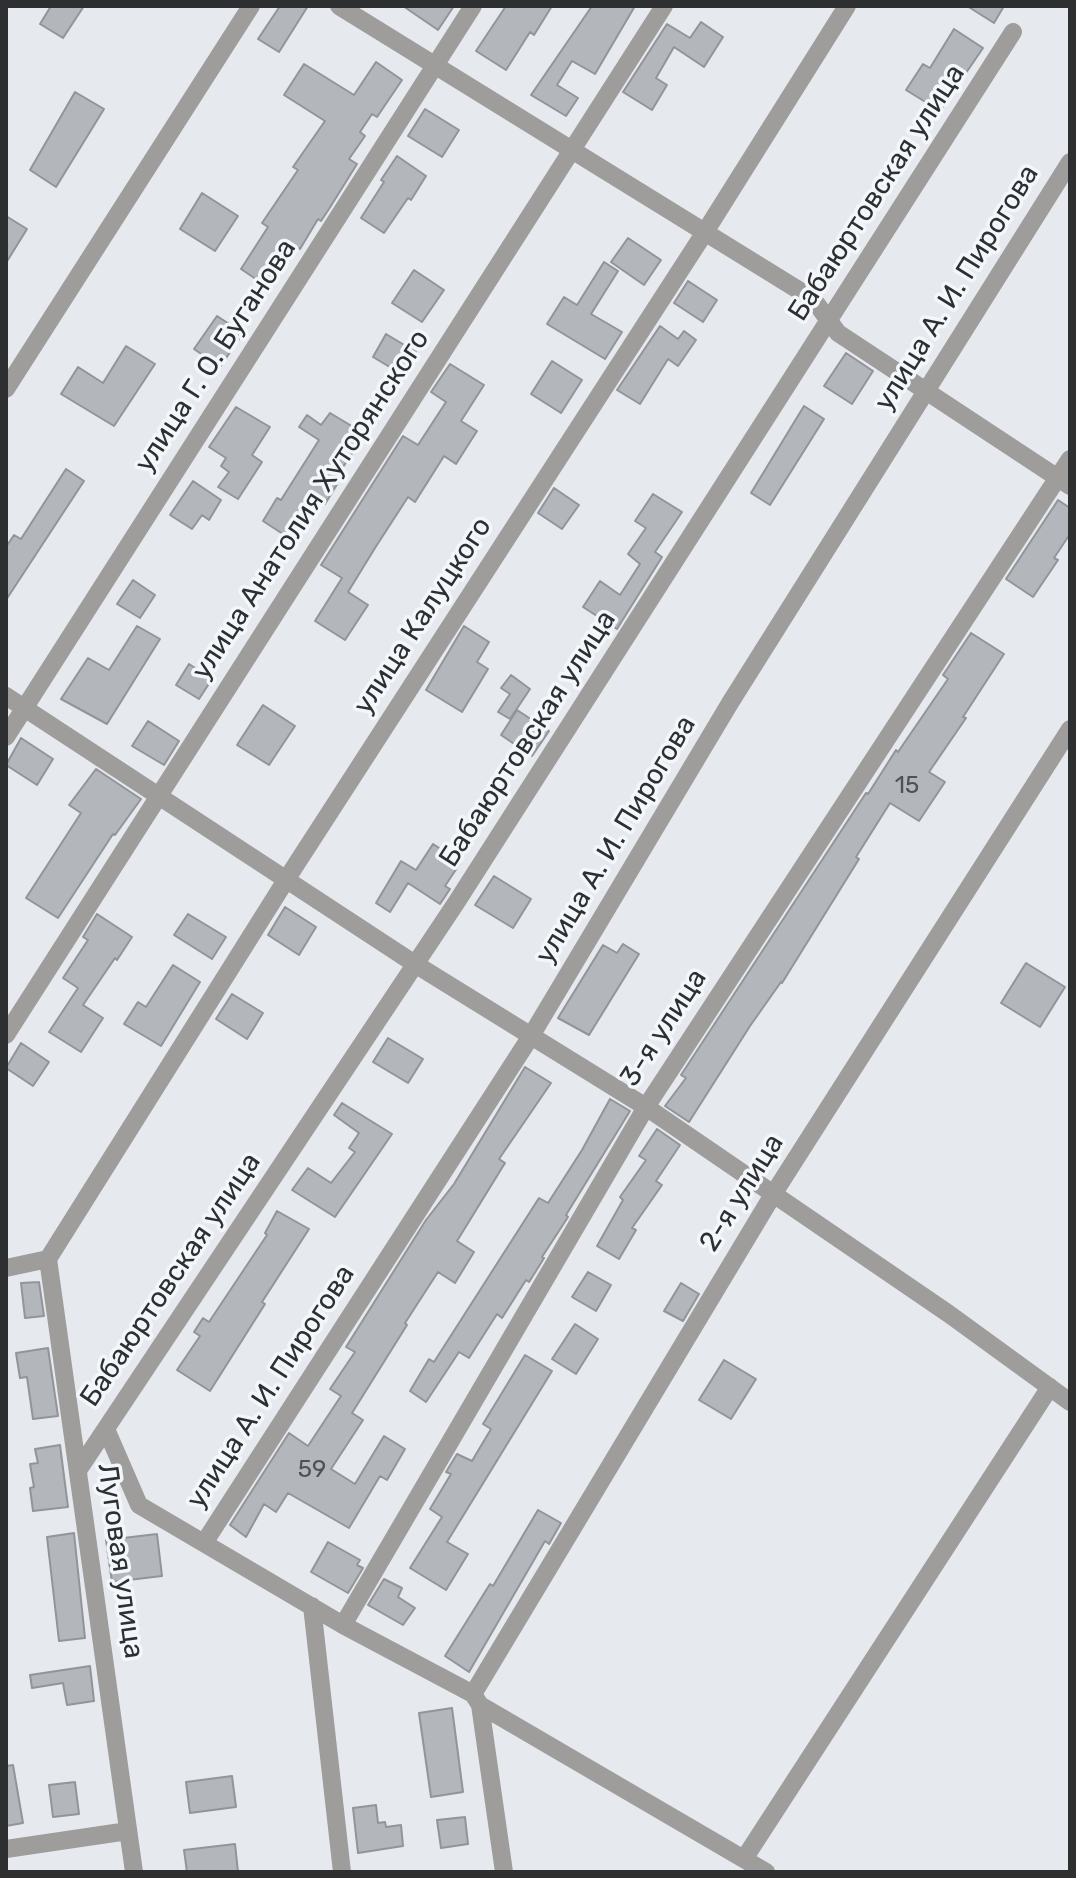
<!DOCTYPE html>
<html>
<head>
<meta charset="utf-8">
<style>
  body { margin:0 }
  #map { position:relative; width:1076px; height:1878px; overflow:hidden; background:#e6eaee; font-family:Rubik,sans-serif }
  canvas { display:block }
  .frame { position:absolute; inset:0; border:8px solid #2e2f31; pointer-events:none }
</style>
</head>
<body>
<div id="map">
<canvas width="1076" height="1878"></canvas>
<div class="frame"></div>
</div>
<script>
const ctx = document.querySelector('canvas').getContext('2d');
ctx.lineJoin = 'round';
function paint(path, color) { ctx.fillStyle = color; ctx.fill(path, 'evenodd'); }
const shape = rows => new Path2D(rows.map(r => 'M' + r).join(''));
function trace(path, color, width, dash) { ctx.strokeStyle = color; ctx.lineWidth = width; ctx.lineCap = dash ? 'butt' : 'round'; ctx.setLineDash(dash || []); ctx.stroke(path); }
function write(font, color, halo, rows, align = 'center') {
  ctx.font = font + ' Rubik,sans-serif'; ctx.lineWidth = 7; ctx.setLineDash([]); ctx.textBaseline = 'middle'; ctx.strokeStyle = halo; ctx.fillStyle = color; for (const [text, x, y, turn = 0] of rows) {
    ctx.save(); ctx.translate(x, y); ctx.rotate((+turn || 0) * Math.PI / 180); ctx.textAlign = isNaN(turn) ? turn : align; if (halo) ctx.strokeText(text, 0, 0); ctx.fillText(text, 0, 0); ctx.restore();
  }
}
const building = shape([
  [51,6,84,6,63,38,40,24,51,6],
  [280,6,308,6,279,52,258,39,280,6],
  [403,6,454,6,438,30,403,6],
  [506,6,552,6,534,35,530,32,506,70,476,51,506,6],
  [592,6,635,6,595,74,572,61,557,85,578,98,566,116,531,95,592,6],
  [967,6,1004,6,994,23,967,6],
  [701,22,723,37,704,67,674,47,656,78,667,85,652,110,623,92,667,24,690,38,701,22],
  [954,29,983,48,940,111,906,90,923,64,930,68,954,29],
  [376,62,402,80,377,117,372,114,360,132,365,136,349,159,357,164,329,209,321,221,318,219,300,249,296,246,269,288,241,269,268,227,262,223,298,170,293,167,325,121,284,95,304,64,354,95,376,62],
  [75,92,104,109,56,187,30,170,75,92],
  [425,109,459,130,442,157,408,136,425,109],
  [397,156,426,176,411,200,408,198,384,233,361,218,384,182,381,180,397,156],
  [202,193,238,216,215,251,180,229,202,193],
  [6,216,27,229,6,263,6,216],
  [628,238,661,260,644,285,611,262,628,238],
  [604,262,618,271,591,314,622,332,605,359,547,324,564,297,577,305,604,262],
  [414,270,444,290,422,322,392,303,414,270],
  [688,281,717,300,703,322,674,303,688,281],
  [217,316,243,333,220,367,194,349,217,316],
  [660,326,678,339,684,331,696,340,678,366,668,359,640,404,617,390,660,326],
  [386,334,416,352,403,375,373,357,386,334],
  [126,346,155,364,114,426,61,394,78,367,103,383,126,346],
  [846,353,873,371,852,404,824,386,846,353],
  [552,361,582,380,561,413,531,394,552,361],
  [450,364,484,385,461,421,477,431,456,464,444,456,415,502,408,497,375,548,348,592,368,605,345,640,315,621,342,578,321,565,403,436,418,445,446,402,431,392,450,364],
  [804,406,824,419,770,505,751,493,804,406],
  [236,407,270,427,252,455,262,462,238,499,218,487,229,472,221,466,226,458,209,447,236,407],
  [330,413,365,434,337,476,341,478,325,504,318,500,292,540,263,521,277,498,281,500,319,440,299,427,307,415,321,425,330,413],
  [66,469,84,481,6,600,6,547,14,535,21,539,66,469],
  [193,481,221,500,209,520,202,515,192,529,170,515,193,481],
  [554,488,579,505,562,529,538,513,554,488],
  [653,494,682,512,655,552,662,557,617,629,583,607,600,581,620,595,640,564,628,554,646,528,635,521,653,494],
  [1058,500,1070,508,1070,534,1054,558,1058,560,1033,597,1006,579,1058,500],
  [133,580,155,595,140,618,117,604,133,580],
  [137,626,160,639,107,724,61,699,88,658,109,670,137,626],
  [464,626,489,642,477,662,488,669,462,712,426,690,464,626],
  [971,633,1004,654,963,717,966,718,929,772,945,782,919,821,890,803,856,857,859,859,782,983,781,982,750,1026,689,1122,665,1106,686,1078,681,1075,866,793,868,794,896,750,898,752,948,679,943,675,971,633],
  [189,664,212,679,199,699,176,685,189,664],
  [511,675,530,689,510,719,498,712,510,694,501,688,511,675],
  [263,705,295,726,269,765,237,745,263,705],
  [517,710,549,731,532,756,501,735,517,710],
  [148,721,179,741,164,765,132,746,148,721],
  [21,738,53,759,37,785,6,765,21,738],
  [96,769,141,799,115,835,113,834,58,918,26,898,81,813,69,805,96,769],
  [433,844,461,862,445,886,450,889,440,904,408,883,390,912,376,903,401,861,416,870,433,844],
  [494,876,531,899,513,928,475,905,494,876],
  [285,907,316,927,299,955,268,935,285,907],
  [97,914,132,937,117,960,115,958,83,1005,103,1018,81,1052,49,1032,78,988,63,978,88,940,83,937,97,914],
  [188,914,226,937,212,959,174,935,188,914],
  [623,944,639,954,589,1035,558,1018,603,945,617,953,623,944],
  [1026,963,1065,987,1040,1027,1001,1003,1026,963],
  [173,965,200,982,161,1046,124,1024,138,1002,146,1007,173,965],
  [232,994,263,1013,247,1039,216,1019,232,994],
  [388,1038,423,1059,408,1083,373,1062,388,1038],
  [21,1043,49,1062,33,1086,6,1068,21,1043],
  [525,1067,551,1083,499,1159,505,1163,457,1241,474,1252,455,1283,438,1272,405,1323,407,1325,352,1413,363,1420,331,1469,355,1484,384,1436,405,1449,387,1480,380,1476,349,1528,288,1493,276,1512,264,1504,246,1537,230,1525,289,1433,308,1446,341,1396,330,1389,355,1352,346,1347,426,1220,454,1184,525,1067],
  [610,1099,630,1111,566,1215,568,1217,542,1257,544,1258,541,1263,529,1282,526,1280,502,1318,497,1314,469,1358,459,1352,426,1402,410,1391,429,1359,434,1362,539,1198,548,1203,582,1150,610,1099],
  [342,1103,392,1134,335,1217,292,1190,308,1168,331,1183,355,1152,349,1148,359,1133,334,1115,342,1103],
  [657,1129,680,1145,656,1181,662,1185,632,1228,636,1230,619,1259,597,1246,623,1200,620,1197,646,1160,639,1156,657,1129],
  [277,1211,309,1229,262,1302,265,1304,210,1391,177,1370,200,1336,194,1332,203,1318,209,1322,267,1235,265,1233,277,1211],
  [588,1272,611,1285,596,1311,572,1297,588,1272],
  [39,1282,44,1316,25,1318,21,1283,39,1282],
  [681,1283,699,1294,683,1321,664,1311,681,1283],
  [575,1324,598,1339,576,1374,552,1359,575,1324],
  [48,1348,58,1416,33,1419,27,1377,20,1378,16,1353,48,1348],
  [525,1355,552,1371,447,1542,468,1554,446,1590,410,1568,442,1517,430,1509,451,1474,446,1472,457,1454,472,1461,491,1429,483,1424,525,1355],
  [724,1360,756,1379,731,1419,699,1400,724,1360],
  [60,1445,68,1507,33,1511,30,1488,34,1487,30,1464,38,1463,35,1449,60,1445],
  [538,1510,561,1523,549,1544,545,1541,469,1672,445,1656,490,1584,493,1586,538,1510],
  [74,1533,85,1638,59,1641,47,1537,74,1533],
  [157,1534,162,1576,112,1582,106,1540,157,1534],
  [328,1542,360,1560,357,1565,363,1568,348,1593,311,1572,328,1542],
  [384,1579,402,1588,398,1597,415,1608,403,1625,368,1605,384,1579],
  [90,1666,94,1701,67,1705,63,1683,32,1688,30,1675,90,1666],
  [452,1708,463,1792,431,1797,419,1713,452,1708],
  [13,1765,23,1823,6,1826,6,1766,13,1765],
  [232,1776,236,1807,190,1813,186,1782,232,1776],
  [75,1782,79,1814,53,1817,49,1785,75,1782],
  [376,1805,378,1823,385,1822,386,1827,401,1825,403,1846,358,1853,353,1808,376,1805],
  [465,1817,468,1844,441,1848,437,1820,465,1817],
  [235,1844,238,1872,187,1872,184,1850,235,1844]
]);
paint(building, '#b3b7bb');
trace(building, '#919498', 2);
trace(shape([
  [339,6,813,299,838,333,1070,486],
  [6,389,251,6],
  [6,696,415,964,646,1107,949,1314,1070,1402],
  [6,737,473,6],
  [6,1035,664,6],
  [48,1259,286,880,705,232,847,6],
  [48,1259,134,1872],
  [6,1268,48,1259],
  [106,1429,139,1505,343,1625,473,1694,480,1705,504,1872],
  [79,1469,456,903,1013,32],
  [204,1543,531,1036,730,703,1070,162],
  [312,1606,342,1872],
  [343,1625,646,1107,1070,459],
  [473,1694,774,1193,1070,729],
  [480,1705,766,1872],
  [6,1849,128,1831],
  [744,1859,1050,1387]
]), '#9f9c9c', 18);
write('24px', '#4f5154', null, [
  ["15",907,786],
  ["59",312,1470]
]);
write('28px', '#2e2f31', '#f3f7fb', [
  ["Бабаюртовская улица",877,193,-57],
  ["улица А. И. Пирогова",957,288,-58],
  ["улица Г. О. Буганова",216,356,-57],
  ["улица Анатолия Хуторянского",311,505,-57],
  ["улица Калуцкого",423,616,-57],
  ["Бабаюртовская улица",528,739,-57],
  ["улица А. И. Пирогова",616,840,-59],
  ["3-я улица",664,1028,-57],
  ["2-я улица",742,1193,-58],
  ["Бабаюртовская улица",171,1280,-56],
  ["улица А. И. Пирогова",271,1387,-57],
  ["Луговая улица",120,1561,82]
]);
</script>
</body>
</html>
